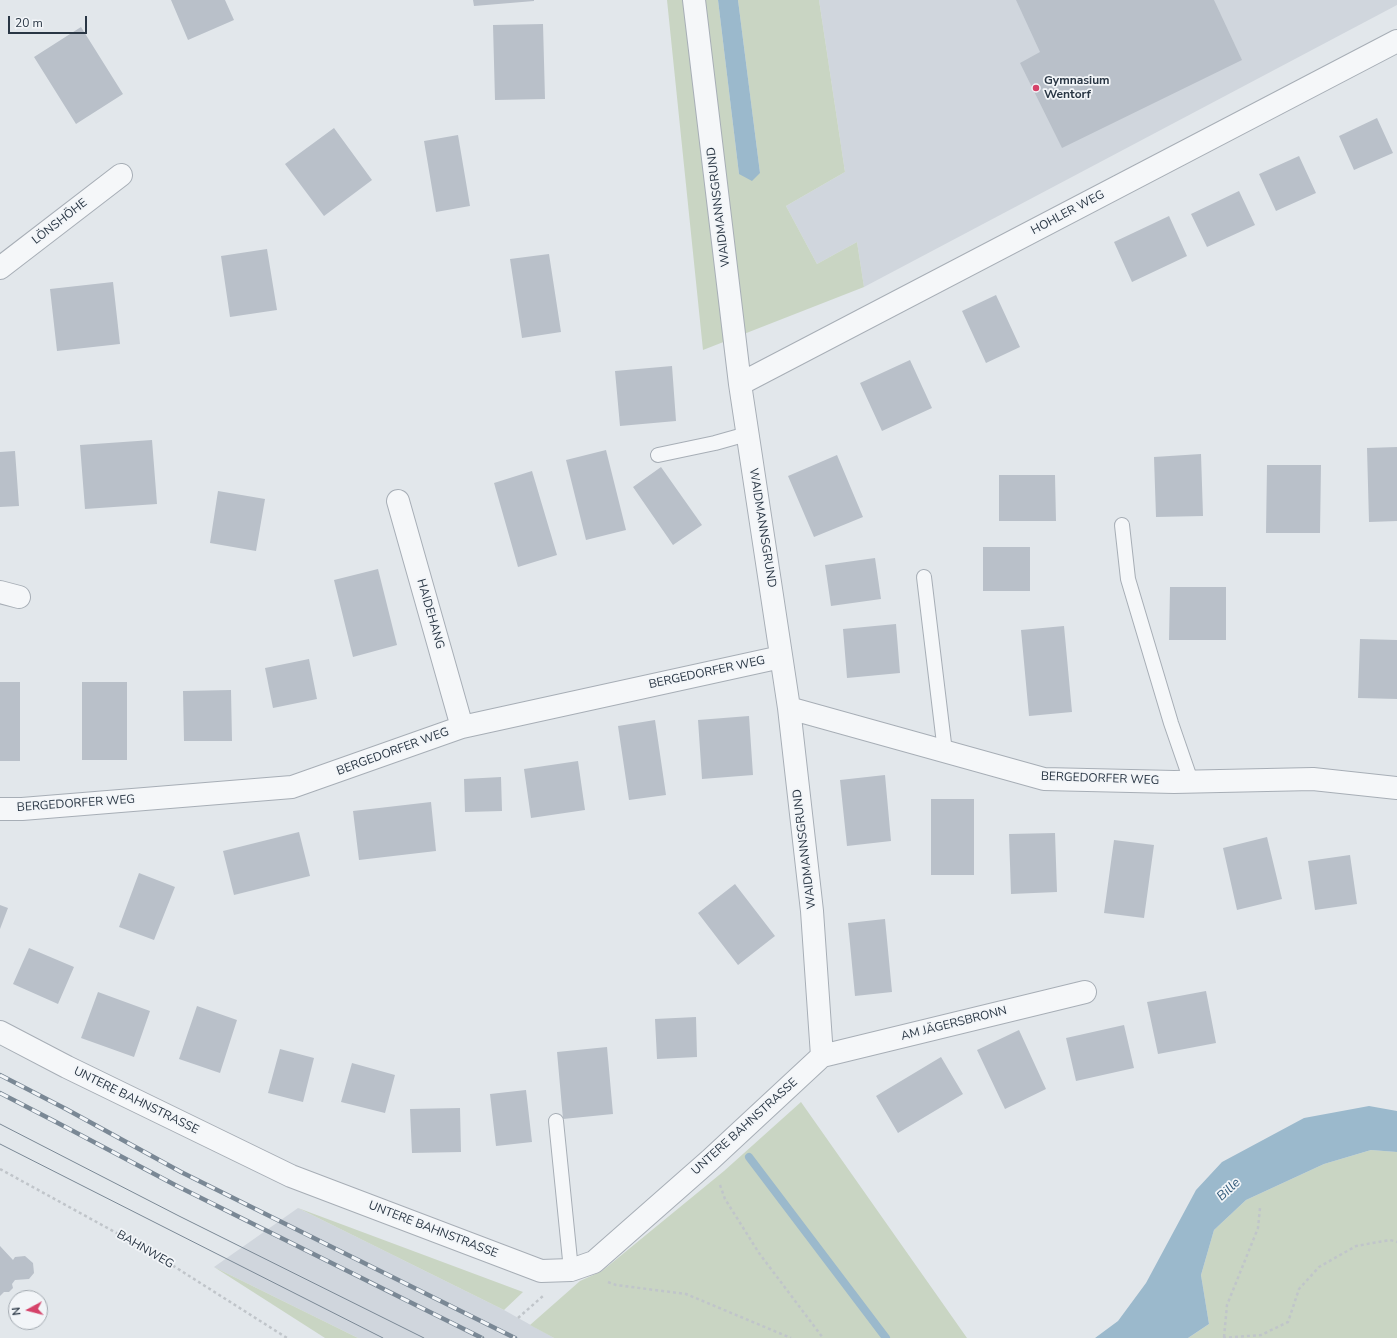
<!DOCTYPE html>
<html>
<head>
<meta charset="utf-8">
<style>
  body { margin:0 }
  #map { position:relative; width:1397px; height:1338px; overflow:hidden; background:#e2e7eb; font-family:"Nunito Sans",sans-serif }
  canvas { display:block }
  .north { position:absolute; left:8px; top:1290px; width:40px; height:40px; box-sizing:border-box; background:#f2f5f8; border:1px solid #a2a9b0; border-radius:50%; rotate:263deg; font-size:11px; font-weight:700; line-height:16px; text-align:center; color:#293644 }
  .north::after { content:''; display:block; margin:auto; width:14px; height:18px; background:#d54269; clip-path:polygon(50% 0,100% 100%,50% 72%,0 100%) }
  .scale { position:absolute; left:8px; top:16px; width:79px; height:18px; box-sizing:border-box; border:2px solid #293644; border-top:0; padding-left:5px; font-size:12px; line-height:14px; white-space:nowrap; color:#293644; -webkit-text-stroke:3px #f2f5f8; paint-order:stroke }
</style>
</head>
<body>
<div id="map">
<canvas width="1397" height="1338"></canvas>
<div class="north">N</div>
<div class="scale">20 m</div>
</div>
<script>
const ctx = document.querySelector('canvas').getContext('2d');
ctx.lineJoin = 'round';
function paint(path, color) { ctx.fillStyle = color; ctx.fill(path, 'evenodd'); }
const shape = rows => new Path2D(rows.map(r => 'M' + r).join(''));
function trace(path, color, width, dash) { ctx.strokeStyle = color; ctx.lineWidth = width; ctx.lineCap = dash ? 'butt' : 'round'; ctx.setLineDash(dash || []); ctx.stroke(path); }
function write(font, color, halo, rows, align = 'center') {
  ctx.font = font + ' "Nunito Sans",sans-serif'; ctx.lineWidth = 3.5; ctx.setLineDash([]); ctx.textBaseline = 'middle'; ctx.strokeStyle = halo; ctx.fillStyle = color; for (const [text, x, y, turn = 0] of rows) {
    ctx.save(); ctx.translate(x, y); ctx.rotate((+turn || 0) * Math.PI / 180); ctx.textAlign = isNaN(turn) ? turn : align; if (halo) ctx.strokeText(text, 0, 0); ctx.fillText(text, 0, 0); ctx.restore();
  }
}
paint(shape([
  [819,0,1397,0,1397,5,864,287,857,242,817,264,786,206,845,172],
  [298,1208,504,1310,554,1338,358,1338,214,1267]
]), '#d0d6dd');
paint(shape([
  [667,0,718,0,739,174,760,173,738,0,819,0,845,172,786,206,817,264,857,242,864,287,703,350],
  [801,1102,967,1338,554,1338,530,1325,580,1281,602,1271,724,1171],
  [1371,1150,1397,1152,1397,1338,1188,1338,1209,1324,1201,1275,1214,1230,1246,1200,1324,1164],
  [298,1208,523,1292,504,1310],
  [214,1267,358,1338,325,1338]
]), '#c9d5c3');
paint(shape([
  [718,0,738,0,760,173,752,181,739,174],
  [1369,1106,1397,1111,1397,1152,1371,1150,1324,1164,1246,1200,1214,1230,1201,1275,1209,1324,1188,1338,1095,1338,1118,1321,1146,1283,1196,1190,1222,1162,1304,1118]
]), '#9bb9cc');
trace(shape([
  [749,1157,886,1338]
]), '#9bb9cc', 8);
paint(shape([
  [171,0,225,0,234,20,188,40],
  [473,0,534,0,534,1,474,6],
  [1016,0,1214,0,1242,60,1062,148,1020,63,1040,52],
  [543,24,545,99,495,100,493,25],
  [81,27,123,94,76,124,34,57],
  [1377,118,1393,153,1354,170,1339,136],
  [334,128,372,180,324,216,285,164],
  [458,135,470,206,436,212,424,141],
  [1299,156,1316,193,1276,211,1259,174],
  [1239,191,1255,225,1207,247,1191,214],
  [1169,216,1187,256,1132,282,1114,242],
  [267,249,277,310,230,317,221,256],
  [549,254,561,332,522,338,510,259],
  [113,282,120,344,57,351,50,289],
  [996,295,1020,347,986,363,962,311],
  [910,360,932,408,882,431,860,383],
  [672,366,676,421,620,426,615,371],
  [152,440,157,504,85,509,80,445],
  [1397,447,1397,521,1369,522,1367,448],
  [606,450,626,530,586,540,566,460],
  [15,451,19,506,0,507,0,452],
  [1201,454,1203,516,1156,517,1154,457],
  [837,455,863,517,814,537,788,476],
  [1267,465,1321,465,1320,533,1266,533],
  [661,467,702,525,673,545,633,487],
  [532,471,557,555,518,567,494,483],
  [999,475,1055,475,1056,521,999,521],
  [218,491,265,499,256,551,210,543],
  [983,547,1030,547,1030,591,983,591],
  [875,558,881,599,831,606,825,565],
  [378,569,397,645,353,657,334,580],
  [1170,587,1226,587,1226,640,1169,640],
  [896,624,900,673,847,678,843,629],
  [1064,626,1072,712,1029,716,1021,630],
  [1360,639,1397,640,1397,699,1358,698],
  [309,659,317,699,273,708,265,668],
  [0,682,20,682,20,761,0,761],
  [82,682,127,682,127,760,82,760],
  [231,690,232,741,184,741,183,691],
  [749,716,753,775,702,779,698,720],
  [655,720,666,795,629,800,618,726],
  [578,761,585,810,531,818,524,769],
  [885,775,891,841,847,846,840,780],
  [501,777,502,811,465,812,464,779],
  [931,799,974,799,974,875,931,875],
  [431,802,436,851,359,860,353,811],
  [299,832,310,876,234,895,223,851],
  [1055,833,1057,892,1011,894,1009,834],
  [1267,837,1282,899,1237,910,1223,848],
  [1114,840,1154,845,1144,918,1104,913],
  [1350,855,1357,904,1315,910,1308,861],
  [139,873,175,887,154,940,119,927],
  [735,884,775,936,738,965,698,913],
  [0,905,8,908,0,929],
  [885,919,892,992,855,996,848,923],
  [29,948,74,967,58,1004,13,984],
  [1206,991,1216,1043,1158,1054,1147,1002],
  [98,992,150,1011,134,1057,81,1038],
  [197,1006,237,1020,220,1073,179,1059],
  [696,1017,697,1057,657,1059,655,1019],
  [1124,1025,1134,1068,1076,1081,1066,1038],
  [1019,1030,1046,1089,1005,1109,977,1050],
  [607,1047,613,1114,563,1119,557,1052],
  [280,1049,314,1058,303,1102,268,1093],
  [941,1057,963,1094,898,1133,876,1096],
  [352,1063,395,1075,385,1113,341,1102],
  [526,1090,532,1142,496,1146,490,1094],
  [460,1108,461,1152,412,1153,410,1109],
  [0,1246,13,1260,15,1257,25,1256,33,1263,34,1273,29,1279,15,1280,12,1284,13,1288,9,1292,4,1292,0,1296]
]), '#b9c0c9');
const lane = shape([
  [658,455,715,443,747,434],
  [1122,525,1128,579,1171,723,1191,781],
  [924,577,945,752],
  [556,1121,571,1270]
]);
const street = shape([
  [694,0,740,384,789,708,812,911,822,1056],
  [0,268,121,175],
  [740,384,1397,41],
  [398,501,462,727],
  [0,592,19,597],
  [789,708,1044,779,1174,782,1313,779,1397,788],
  [0,809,22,809,292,787,462,727,781,657],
  [0,1032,67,1067,291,1176,541,1271,571,1270,594,1262,710,1160,822,1056,1085,992]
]);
trace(lane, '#a7aeb6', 16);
trace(street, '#a7aeb6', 24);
trace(shape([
  [0,1169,153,1253,287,1338],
  [720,1185,725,1199,759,1253,823,1338],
  [608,1282,616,1285,686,1294,791,1338],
  [518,1318,543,1296],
  [1224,1337,1227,1305,1258,1228,1260,1208],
  [1223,1338,1261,1335,1288,1322,1299,1289,1319,1267,1356,1246,1390,1240,1397,1242]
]), '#c0c5ca', 2.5, [3, 3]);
trace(lane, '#f5f7f9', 14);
trace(street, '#f5f7f9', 22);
trace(shape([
  [0,1124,179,1216,424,1338],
  [0,1144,383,1338]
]), '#7a8895', 1);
const rail = shape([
  [0,1075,66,1109,181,1172,515,1338],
  [0,1093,56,1122,177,1186,482,1338]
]);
trace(rail, '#7a8895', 4.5);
trace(rail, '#f2f5f8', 3, [9]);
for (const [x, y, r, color] of [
  [1036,88,4,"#d54269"]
]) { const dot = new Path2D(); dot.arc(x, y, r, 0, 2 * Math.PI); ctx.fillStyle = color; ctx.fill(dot); trace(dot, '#f2f5f8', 1.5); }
write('bold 12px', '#293644', '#f2f5f8', [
  ["Gymnasium",1044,81],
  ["Wentorf",1044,95]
], 'left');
write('12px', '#293644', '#f2f5f8', [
  ["WAIDMANNSGRUND",719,207,-97],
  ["HOHLER WEG",1068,213,-28],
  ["LÖNSHÖHE",60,222,-38],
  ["WAIDMANNSGRUND",762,528,81],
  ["HAIDEHANG",430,614,74],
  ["BERGEDORFER WEG",707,673,-12],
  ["BERGEDORFER WEG",393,752,-20],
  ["BERGEDORFER WEG",1100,779,2],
  ["BERGEDORFER WEG",76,804,-4],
  ["WAIDMANNSGRUND",805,849,-97],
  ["AM JÄGERSBRONN",954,1024,-14],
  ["UNTERE BAHNSTRASSE",136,1101,26],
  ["UNTERE BAHNSTRASSE",745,1127,-42],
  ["UNTERE BAHNSTRASSE",433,1230,21],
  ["BAHNWEG",145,1250,30]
]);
write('italic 13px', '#315a7a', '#f2f5f8', [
  ["Bille",1229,1190,-43]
]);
</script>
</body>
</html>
